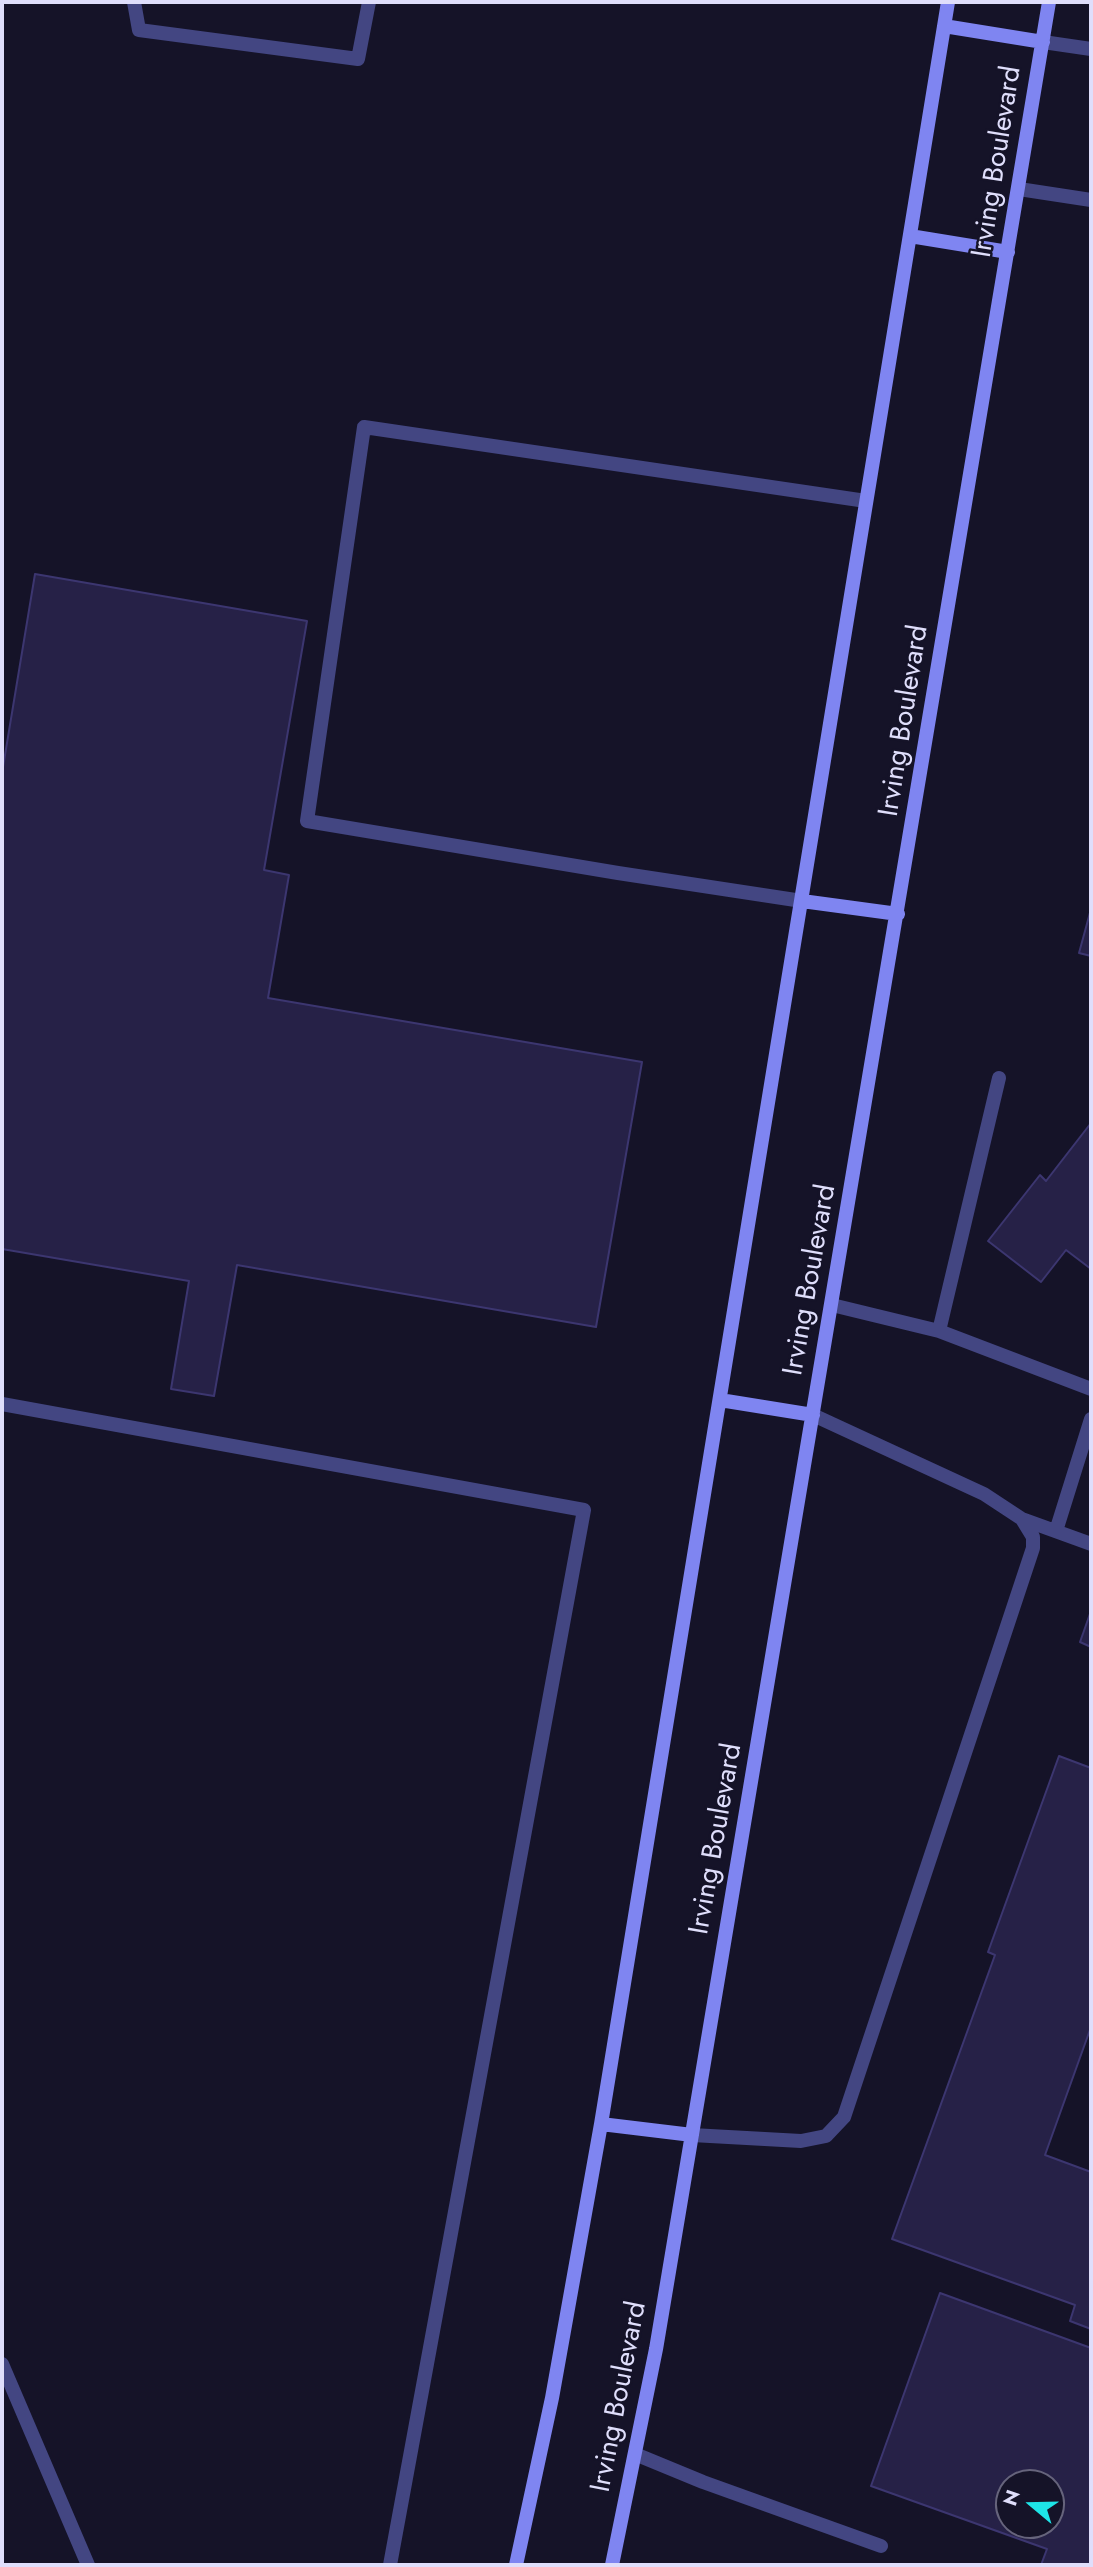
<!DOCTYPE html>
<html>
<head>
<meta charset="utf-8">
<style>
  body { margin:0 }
  #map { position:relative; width:1093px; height:2567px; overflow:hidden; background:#151328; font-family:Jost,sans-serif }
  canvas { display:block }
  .frame { position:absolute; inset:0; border:4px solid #dfdefb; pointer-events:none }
  .north { position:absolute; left:995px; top:2469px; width:70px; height:70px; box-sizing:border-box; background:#151328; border:2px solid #66647c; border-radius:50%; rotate:289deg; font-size:19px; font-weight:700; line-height:28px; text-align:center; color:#dfdefb }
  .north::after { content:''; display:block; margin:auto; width:24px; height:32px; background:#1ee4e7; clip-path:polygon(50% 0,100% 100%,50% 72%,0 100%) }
</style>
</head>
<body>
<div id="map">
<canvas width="1093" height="2567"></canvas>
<div class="frame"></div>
<div class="north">N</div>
</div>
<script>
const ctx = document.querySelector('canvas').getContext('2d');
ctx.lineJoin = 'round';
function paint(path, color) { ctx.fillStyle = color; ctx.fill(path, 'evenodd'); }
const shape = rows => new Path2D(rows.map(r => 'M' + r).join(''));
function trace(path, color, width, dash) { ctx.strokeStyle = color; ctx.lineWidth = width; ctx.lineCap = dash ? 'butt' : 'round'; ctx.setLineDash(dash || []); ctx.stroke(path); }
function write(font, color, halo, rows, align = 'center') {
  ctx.font = font + ' Jost,sans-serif'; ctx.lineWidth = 5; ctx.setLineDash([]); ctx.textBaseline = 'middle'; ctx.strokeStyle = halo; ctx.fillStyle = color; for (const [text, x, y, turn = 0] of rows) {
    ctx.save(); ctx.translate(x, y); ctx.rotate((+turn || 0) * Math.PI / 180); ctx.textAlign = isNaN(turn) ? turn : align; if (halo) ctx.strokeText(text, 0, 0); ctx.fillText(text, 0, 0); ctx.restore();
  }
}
const building = shape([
  [35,574,307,621,264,870,289,875,268,998,642,1062,596,1327,237,1265,214,1396,171,1389,189,1281,2,1249,2,773,35,574],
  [1091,909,1091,956,1079,953,1091,909],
  [1091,1123,1091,1269,1066,1250,1041,1282,988,1241,1040,1175,1046,1181,1091,1123],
  [1091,1611,1091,1647,1080,1642,1091,1611],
  [1059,1756,1091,1768,1091,2027,1045,2155,1091,2172,1091,2329,1070,2321,1075,2305,892,2239,995,1955,988,1952,1059,1756],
  [940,2293,1091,2348,1091,2565,1041,2565,1047,2549,871,2486,940,2293],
  [1009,2483,1051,2483,1051,2525,1009,2525,1009,2483]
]);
paint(building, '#262147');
trace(building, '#3c3670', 2);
trace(shape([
  [134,2,139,30,358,59,369,2],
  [1043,42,1091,49],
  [1019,189,1091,200],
  [802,901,618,873,307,821,364,427,866,501],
  [999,1078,939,1331,1091,1389],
  [832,1305,939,1331],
  [2,1404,584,1510,390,2565],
  [1022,1519,1091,1544],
  [1056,1531,1091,1419],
  [692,2135,801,2141,826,2136,844,2117,1033,1548,1033,1537,1022,1519,984,1494,813,1415],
  [2,2364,88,2565],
  [635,2454,703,2482,881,2546]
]), '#434682', 14);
trace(shape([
  [944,26,1043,42],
  [910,236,1008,252],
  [802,901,898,914],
  [720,1400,813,1415],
  [601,2124,692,2135],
  [516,2565,552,2398,601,2124,948,2],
  [612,2565,656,2349,1049,2]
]), '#7f85f1', 14);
write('28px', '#dfdefb', '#151328', [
  ["Irving Boulevard",998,162,-81],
  ["Irving Boulevard",905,721,-81],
  ["Irving Boulevard",811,1280,-80],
  ["Irving Boulevard",717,1839,-80],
  ["Irving Boulevard",620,2397,-79]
]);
</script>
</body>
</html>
